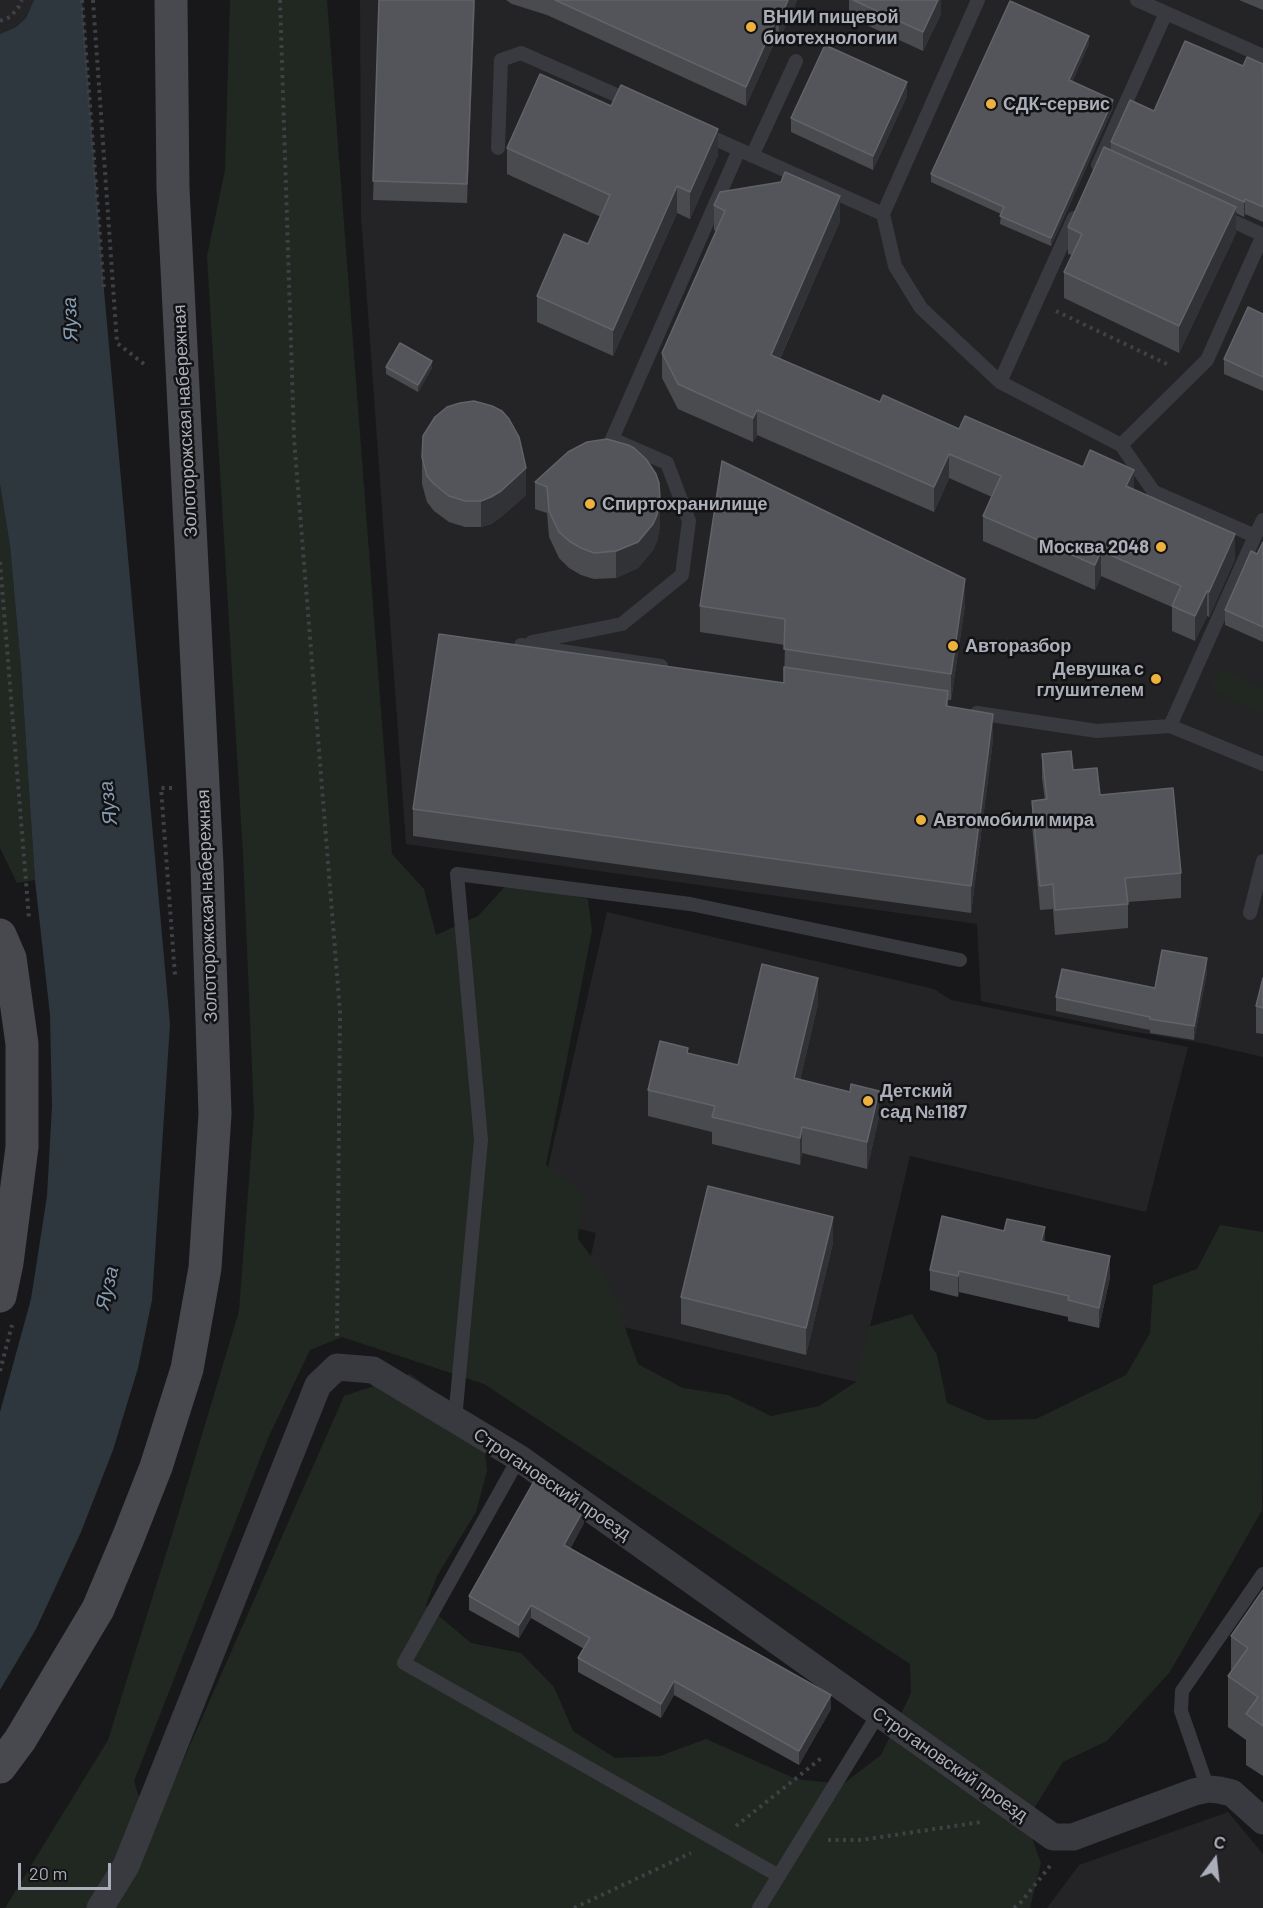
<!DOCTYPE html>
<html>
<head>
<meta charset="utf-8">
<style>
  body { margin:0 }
  #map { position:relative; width:1263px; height:1908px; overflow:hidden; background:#18181a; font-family:Barlow,sans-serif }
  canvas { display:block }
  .north { position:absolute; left:1185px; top:1830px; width:60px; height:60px; -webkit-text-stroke:4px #131315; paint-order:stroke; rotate:15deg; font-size:16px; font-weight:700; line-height:24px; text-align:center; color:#abafb9 }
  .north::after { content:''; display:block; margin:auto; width:21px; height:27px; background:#abafb9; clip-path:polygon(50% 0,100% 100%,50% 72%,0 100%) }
  .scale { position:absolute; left:18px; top:1863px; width:93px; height:27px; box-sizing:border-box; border:3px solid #abafb9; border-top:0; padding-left:8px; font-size:18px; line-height:21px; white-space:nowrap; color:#abafb9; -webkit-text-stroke:4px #131315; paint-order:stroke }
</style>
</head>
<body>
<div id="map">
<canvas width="1263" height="1908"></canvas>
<div class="north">С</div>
<div class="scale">20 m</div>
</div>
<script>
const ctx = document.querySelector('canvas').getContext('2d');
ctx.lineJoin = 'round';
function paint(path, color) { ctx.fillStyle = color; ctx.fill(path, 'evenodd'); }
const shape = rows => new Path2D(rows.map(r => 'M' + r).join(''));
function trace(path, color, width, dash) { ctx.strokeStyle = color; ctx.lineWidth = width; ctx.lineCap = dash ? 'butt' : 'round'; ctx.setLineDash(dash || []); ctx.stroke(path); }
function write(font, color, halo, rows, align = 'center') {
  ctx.font = font + ' Barlow,sans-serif'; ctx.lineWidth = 5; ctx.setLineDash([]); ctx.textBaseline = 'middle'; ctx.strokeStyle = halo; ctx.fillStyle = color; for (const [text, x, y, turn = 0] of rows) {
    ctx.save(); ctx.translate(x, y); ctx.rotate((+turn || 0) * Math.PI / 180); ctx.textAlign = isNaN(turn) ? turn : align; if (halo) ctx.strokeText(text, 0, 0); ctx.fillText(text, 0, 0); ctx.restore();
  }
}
paint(shape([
  [0,0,34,0,26,18,16,27,0,34],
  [360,0,1263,0,1263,1057,1202,1043,1112,1028,981,1001,977,924,406,844,361,216],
  [607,912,934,989,951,1000,1188,1047,1146,1212,910,1156,857,1382,577,1316,596,1233,536,1219],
  [1228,1812,1263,1854,1263,1908,1047,1908,1079,1865]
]), '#242427');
paint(shape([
  [230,0,327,0,392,854,424,889,436,935,478,916,510,881,588,899,592,931,546,1165,582,1194,578,1239,607,1277,638,1364,683,1388,728,1395,771,1416,819,1406,856,1382,868,1327,912,1314,937,1355,947,1403,987,1420,1036,1419,1126,1375,1150,1333,1153,1285,1197,1269,1220,1225,1263,1232,1262,1510,1170,1672,1107,1741,1063,1762,1026,1821,1041,1863,1030,1908,5,1908,108,1740,175,1525,239,1311,254,1114,243,855,207,256,225,170],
  [342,1337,484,1384,910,1664,911,1693,881,1755,843,1784,796,1779,706,1739,660,1756,615,1758,573,1731,554,1687,521,1653,471,1643,426,1605,437,1576,476,1512,487,1471,482,1426,410,1374,344,1396,164,1804,139,1797,134,1781,269,1436,310,1350],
  [0,484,10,546,21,668,35,880,17,883,0,848],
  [1220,669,1263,688,1263,714,1211,690]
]), '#202821');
paint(shape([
  [34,0,82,0,104,290,170,1024,152,1300,138,1368,113,1450,81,1532,36,1629,0,1690,0,1412,31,1299,47,1196,52,1106,50,1015,35,880,21,668,10,546,0,484,0,34,16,27,26,18]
]), '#2e373e');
trace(shape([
  [82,0,104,290],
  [93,0,117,343,144,364],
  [280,0,294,438,340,1012,337,1339],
  [0,21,10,17,18,8,22,0],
  [1056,311,1171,366],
  [0,562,29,919],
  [172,788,161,788,175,975,179,974],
  [0,1371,12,1325],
  [736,1826,824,1756],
  [828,1840,861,1840,981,1822],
  [574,1908,691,1853],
  [1014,1908,1021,1902,1050,1866]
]), '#3f4146', 4, [3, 4.5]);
trace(shape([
  [978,0,883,214,895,266,921,308,1000,382,1121,445],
  [1137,0,1263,56],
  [702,133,883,214],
  [498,148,501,60,521,53,632,102],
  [752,156,796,61],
  [1098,165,1166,13],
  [1219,215,1263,235],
  [1000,382,1074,218],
  [1255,536,1263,520],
  [532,642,622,624,682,575,689,521,667,463,612,439,739,150],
  [521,645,661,666],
  [977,713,1097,731,1170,726,1255,536,1154,492,1121,445,1207,360,1263,235],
  [1170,726,1263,764],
  [1250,913,1263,861],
  [455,1419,481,1140,457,874,690,904,960,960],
  [519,1458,404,1663,779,1876],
  [1208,1789,1181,1711,1182,1691,1263,1574],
  [759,1908,879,1713]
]), '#393a3f', 14);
trace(shape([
  [100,1908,126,1866,318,1385,337,1367,373,1370,519,1458,1053,1837,1073,1837,1194,1792,1208,1789,1219,1790,1232,1793,1263,1821]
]), '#393a3f', 27);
trace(shape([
  [0,935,10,958,22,1044,22,1147,7,1263,0,1296],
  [0,1767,20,1740,98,1609,128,1538,156,1467,187,1369,205,1268,215,1114,207,864,173,189,171,0]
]), '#47494f', 33);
paint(shape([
  [379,0,475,0,467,203,373,200],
  [506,0,797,0,779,40,776,39,746,106,547,15,512,4],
  [849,0,941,0,941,14,923,51,849,17],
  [1239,0,1263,0,1263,10],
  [1089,44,1072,82,1113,108,1051,246,1000,224,1001,214,931,182,931,174],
  [1263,64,1263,222,1245,214,1244,217,1236,213,1236,233,1179,353,1064,298,1064,272,1072,255,1068,254,1068,227,1111,150,1111,142,1154,111,1243,66],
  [907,96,873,170,791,132,791,118],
  [507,148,718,155,690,219,677,213,613,356,537,322,537,296,588,244,601,217,507,174],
  [714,205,840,221,780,359,880,402,959,429,1134,490,1235,559,1209,617,1207,616,1195,641,1172,631,1172,607,1101,576,1095,590,983,541,983,516,992,497,949,478,934,512,757,435,753,442,678,409,662,378,662,353,716,231,714,230],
  [1263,314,1263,391,1224,374,1224,359],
  [386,367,432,368,418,392,386,374],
  [422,457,526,495,501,517,491,524,481,527,465,527,449,522,434,511,427,502,422,484],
  [535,482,660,526,657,541,653,550,638,568,616,578,594,579,581,575,569,568,559,558,549,537,547,513,535,509],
  [1263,542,1263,642,1225,625,1225,610,1257,554],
  [965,605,951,700,948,700,948,706,993,740,971,913,413,836,413,809,784,683,785,645,700,632,700,606],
  [1042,754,1073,770,1181,873,1181,898,1128,902,1128,928,1055,935,1053,909,1040,910,1032,826,1032,801,1045,800,1042,778],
  [1207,972,1194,1040,1150,1033,1150,1030,1056,1011,1056,997,1155,988],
  [1263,978,1263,1034,1256,1033,1256,1006],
  [818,1004,800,1080,879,1117,867,1169,802,1153,800,1165,712,1144,712,1132,648,1116,648,1090,688,1053,738,1065],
  [1045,1241,1110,1277,1099,1328,1068,1321,1068,1317,959,1292,958,1297,930,1290,930,1270],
  [833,1243,806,1355,681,1324,681,1297],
  [584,1523,570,1549,831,1709,799,1765,674,1695,661,1718,578,1672,578,1658,584,1649,531,1618,519,1638,469,1610,469,1596],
  [1263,1590,1263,1776,1246,1765,1246,1740,1228,1727,1228,1676,1231,1672,1231,1636]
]), '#494b4f');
paint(shape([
  [474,0,475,0,467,203,467,184],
  [788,0,797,0,779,40,779,21],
  [938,0,941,0,941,14,923,51,923,32],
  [776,20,776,39,746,106,746,87],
  [1089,36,1089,44,1069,88,1069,80],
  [907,82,907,96,873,170,873,156],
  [1113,100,1113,108,1051,246,1051,238],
  [718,129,718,155,690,219,690,192],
  [677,186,677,213,613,356,613,330],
  [840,196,840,221,771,379,771,355],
  [1245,199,1245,214,1244,217,1244,202],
  [1236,207,1236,233,1179,353,1179,326],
  [432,361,432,368,418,392,418,385],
  [757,410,757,435,753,442,753,418],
  [949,454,949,478,934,512,934,487],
  [526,468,526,495,501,517,491,524,481,527,481,501],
  [1134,470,1134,494,1126,486],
  [660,499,660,526,657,541,653,550,638,568,616,578,616,551],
  [1235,534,1235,559,1209,617,1209,592],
  [1101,551,1101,576,1095,590,1095,565],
  [965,579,965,605,951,700,951,674],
  [1207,591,1207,616,1195,641,1195,616],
  [993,714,993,740,971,913,971,886],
  [1207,958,1207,972,1194,1040,1194,1026],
  [818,978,818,1004,794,1105,794,1078],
  [879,1091,879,1117,867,1169,867,1142],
  [802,1127,802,1153,800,1165,800,1138],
  [833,1217,833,1243,806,1355,806,1328],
  [1045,1227,1045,1247,1041,1241],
  [1110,1256,1110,1277,1099,1328,1099,1308],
  [959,1271,959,1292,958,1297,958,1276],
  [584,1509,584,1523,564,1559,564,1545],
  [531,1605,531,1618,519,1638,519,1625],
  [674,1681,674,1695,661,1718,661,1704],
  [831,1695,831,1709,799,1765,799,1751]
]), '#313235');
const building = shape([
  [379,0,474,0,467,184,373,181,379,0],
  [555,0,788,0,779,21,776,20,746,87,555,0],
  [853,0,938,0,923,32,853,0],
  [1010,1,1089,36,1069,80,1113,100,1051,238,1000,216,1004,207,931,174,1010,1],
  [1185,41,1243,66,1247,57,1263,64,1263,207,1245,199,1244,202,1111,142,1130,100,1154,111,1185,41],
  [825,45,907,82,873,156,791,118,825,45],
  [540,74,611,106,621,85,718,129,690,192,677,186,613,330,537,296,564,234,588,244,610,195,507,148,540,74],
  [1104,147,1236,207,1179,326,1064,272,1082,234,1068,227,1104,147],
  [785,172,840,196,771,355,880,402,883,395,959,429,965,416,1083,467,1090,450,1134,470,1126,486,1235,534,1209,592,1207,591,1195,616,1172,606,1181,586,1101,551,1095,565,983,516,1001,476,949,454,934,487,757,410,753,418,678,384,662,353,725,211,714,205,720,192,781,182,785,172],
  [1248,307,1263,314,1263,377,1224,359,1248,307],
  [400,343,432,361,418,385,386,367,400,343],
  [474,401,492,406,502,411,509,419,519,437,526,468,501,491,491,497,481,501,465,501,449,496,434,484,427,476,422,457,423,436,435,417,447,407,460,403,474,401],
  [607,439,628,445,634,448,646,459,656,474,659,483,660,499,657,515,653,524,638,542,616,551,594,553,581,548,569,541,559,532,549,511,547,487,535,482,568,452,587,442,607,439],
  [722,461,965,579,951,674,784,649,785,619,700,606,722,461],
  [1263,542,1263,627,1225,610,1251,551,1257,554,1263,542],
  [439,634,784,683,784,667,948,691,946,706,993,714,971,886,413,809,439,634],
  [1071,751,1073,770,1097,768,1100,795,1173,788,1181,873,1125,878,1128,904,1055,910,1053,884,1040,886,1032,801,1047,799,1042,754,1071,751],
  [1162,950,1207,958,1194,1026,1150,1019,1150,1017,1056,997,1062,969,1155,988,1162,950],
  [762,964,818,978,794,1078,850,1092,851,1084,879,1091,867,1142,802,1127,800,1138,712,1117,715,1106,648,1090,660,1041,688,1048,687,1053,738,1065,762,964],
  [1263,978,1263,1008,1256,1006,1263,978],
  [708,1186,833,1217,806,1328,681,1297,708,1186],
  [942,1216,1004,1231,1007,1219,1045,1227,1041,1241,1110,1256,1099,1308,1068,1300,1069,1296,959,1271,958,1276,930,1270,942,1216],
  [537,1476,584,1509,564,1545,831,1695,799,1751,674,1681,661,1704,578,1658,590,1638,531,1605,519,1625,469,1596,537,1476],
  [1263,1590,1263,1726,1246,1714,1258,1697,1228,1676,1248,1648,1231,1636,1263,1590]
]);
paint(building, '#54555a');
trace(building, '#626369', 1.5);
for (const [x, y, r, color] of [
  [751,27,6,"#edb23d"],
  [991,104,6,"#edb23d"],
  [590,504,6,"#edb23d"],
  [1161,547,6,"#edb23d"],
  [953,646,6,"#edb23d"],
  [1156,679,6,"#edb23d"],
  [921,820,6,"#edb23d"],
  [868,1101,6,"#edb23d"]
]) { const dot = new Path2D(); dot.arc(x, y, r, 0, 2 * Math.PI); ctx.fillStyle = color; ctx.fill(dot); trace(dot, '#131315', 2); }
write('bold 18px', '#abafb9', '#131315', [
  ["ВНИИ пищевой",763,17],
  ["биотехнологии",763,38],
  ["СДК-сервис",1003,104],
  ["Спиртохранилище",602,504],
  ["Москва 2048",1149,547,"right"],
  ["Авторазбор",965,646],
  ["Девушка с",1144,669,"right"],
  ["глушителем",1144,690,"right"],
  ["Автомобили мира",933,820],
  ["Детский",880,1091],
  ["сад №1187",880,1112]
], 'left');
write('18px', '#abafb9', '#131315', [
  ["Золоторожская набережная",185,421,-93],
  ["Золоторожская набережная",207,906,-92],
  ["Строгановский проезд",552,1484,34],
  ["Строгановский проезд",950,1764,35]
]);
write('italic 20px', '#839cb3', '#131315', [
  ["Яуза",70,319,-92],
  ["Яуза",108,803,-96],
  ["Яуза",107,1288,-77]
]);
</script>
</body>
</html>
